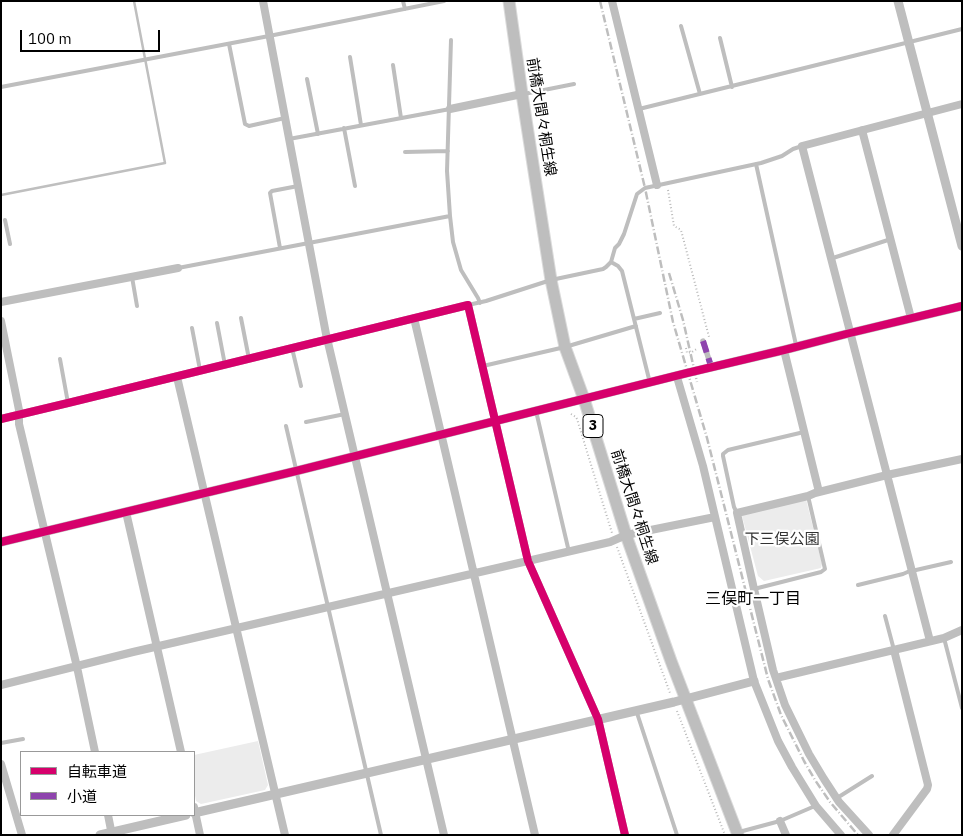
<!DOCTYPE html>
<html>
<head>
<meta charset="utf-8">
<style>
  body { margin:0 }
  #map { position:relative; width:963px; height:836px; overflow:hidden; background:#fff; font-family:"IBM Plex Sans","Noto Sans JP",sans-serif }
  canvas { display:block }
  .frame { position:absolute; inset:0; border:2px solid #000; pointer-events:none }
  .legend { position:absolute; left:20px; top:751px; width:175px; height:65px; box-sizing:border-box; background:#fff; border:1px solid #999; margin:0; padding:6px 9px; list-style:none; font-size:15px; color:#000 }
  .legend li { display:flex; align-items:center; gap:10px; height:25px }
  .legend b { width:25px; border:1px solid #999 }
  .scale { position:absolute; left:20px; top:30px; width:140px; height:22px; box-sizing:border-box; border:2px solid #000; border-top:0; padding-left:6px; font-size:15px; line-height:18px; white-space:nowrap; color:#000; -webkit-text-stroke:4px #fff; paint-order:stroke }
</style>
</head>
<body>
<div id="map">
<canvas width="963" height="836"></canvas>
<div class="frame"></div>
<ul class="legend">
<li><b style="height:6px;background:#d6006c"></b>自転車道</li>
<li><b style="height:6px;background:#8e44ad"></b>小道</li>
</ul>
<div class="scale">100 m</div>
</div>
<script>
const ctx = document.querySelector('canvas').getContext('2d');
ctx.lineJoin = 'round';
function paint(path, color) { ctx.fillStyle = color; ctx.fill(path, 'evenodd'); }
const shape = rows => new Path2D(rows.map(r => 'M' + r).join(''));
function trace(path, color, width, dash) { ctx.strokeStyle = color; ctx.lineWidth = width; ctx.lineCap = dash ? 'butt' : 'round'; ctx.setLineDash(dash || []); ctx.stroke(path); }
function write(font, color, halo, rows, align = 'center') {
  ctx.font = font + ' "IBM Plex Sans","Noto Sans JP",sans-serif'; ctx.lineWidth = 4.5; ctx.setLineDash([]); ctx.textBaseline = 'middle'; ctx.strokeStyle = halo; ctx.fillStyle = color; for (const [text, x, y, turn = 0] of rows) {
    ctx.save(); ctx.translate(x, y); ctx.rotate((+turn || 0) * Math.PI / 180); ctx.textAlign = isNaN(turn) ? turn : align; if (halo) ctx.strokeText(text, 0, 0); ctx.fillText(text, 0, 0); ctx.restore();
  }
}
paint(shape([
  [806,499,822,564,821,568,764,581,758,576,742,516,745,513],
  [258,741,268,785,265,790,201,804,196,801,194,790,194,755]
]), '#ececec');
trace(shape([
  [1,195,165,163,134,1]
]), '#bfbfbf', 2.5);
const primary = shape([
  [509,1,522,94,551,280,565,347,584,399,626,535,671,661,738,835]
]);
trace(primary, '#dbdbdb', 13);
trace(shape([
  [668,190,674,226,681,230,709,337],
  [686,348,687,353,692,352,698,348],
  [571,414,576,417,577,419,612,533],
  [617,547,670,693],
  [677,711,725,835]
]), '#b9b9b9', 2, [1, 2.5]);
trace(shape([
  [403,1,405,9],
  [681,26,700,94],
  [720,38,732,87],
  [451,40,447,171,450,216,453,242,461,270,478,298,480,303],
  [229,44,245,124,249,126,285,118],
  [350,57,361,125],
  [393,65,401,118],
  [307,79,318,134],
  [1,87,269,36,444,1],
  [524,94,574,84],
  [639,109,962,29],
  [344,128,355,186],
  [289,139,450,109],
  [405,152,448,151],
  [756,164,796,345],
  [5,220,10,244],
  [280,248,270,193,272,191,298,186],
  [831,257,833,258,891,239],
  [611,262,618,266,622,271,650,383],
  [178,268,450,216],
  [132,277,137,306],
  [468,305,486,301,551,280,603,269,606,267,611,262,615,248,619,244,624,234,637,194,645,188,761,163,782,156,793,149,802,146],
  [241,318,249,359],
  [634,319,660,313],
  [217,323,225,365],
  [192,328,200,370],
  [292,348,301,386],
  [60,359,68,403],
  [483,366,565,347,636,326],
  [536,411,569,552],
  [306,422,345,414],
  [286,426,381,835],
  [737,513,734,507,723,456,723,454,728,450,804,432],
  [858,585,903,574,912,570,916,570,951,562],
  [754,589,821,572,825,569,808,496],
  [885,616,894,650],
  [944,638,962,708],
  [636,710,677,835],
  [1,743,23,739],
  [837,798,872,776],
  [739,832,780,821,815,806]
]), '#bebebe', 4);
trace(shape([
  [703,341,710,363]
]), '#bebebe', 5.5);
trace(shape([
  [263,1,326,334,444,835],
  [612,1,657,185],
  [450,109,522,94],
  [862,130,911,318],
  [1,302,178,268],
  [414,318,535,835],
  [1,321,19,410,19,424,77,667,95,752],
  [784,350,819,492],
  [177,377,285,835],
  [677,377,703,466,754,681,778,741,792,767,816,806,841,835],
  [1,419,68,403,468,305,528,561,598,719,625,835],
  [126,512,181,752],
  [930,641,802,146,962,104],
  [776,678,944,638,962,630],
  [1,685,133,652,610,542,626,535,715,517],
  [1,764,22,835],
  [194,807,200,835],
  [108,815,112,835],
  [780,821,786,835],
  [869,835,839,802,824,779,809,754,785,705,773,670,754,589,737,513,808,496,815,493,887,475,962,459],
  [893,835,927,789,928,785,894,650]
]), '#bebebe', 8);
trace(shape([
  [898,1,962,246],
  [1,542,296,471,687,373,784,350,850,333,962,306],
  [194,813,674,702,754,681],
  [100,835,186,815]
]), '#bebebe', 9);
trace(primary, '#bebebe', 11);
trace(shape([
  [600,1,645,188,673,322,707,438,768,679,781,715,804,761,815,780,830,802,858,835],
  [669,273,683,320,697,382]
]), '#bebebe', 2.5, [8, 2.5, 1, 2.5]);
trace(shape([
  [703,341,710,363]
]), '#8e44ad', 6, [12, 6]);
trace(shape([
  [1,419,68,403,468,305,528,561,598,719,625,835],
  [1,542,296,471,687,373,784,350,850,333,962,306]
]), '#d6006c', 8);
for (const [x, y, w] of [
  [593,426,20]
]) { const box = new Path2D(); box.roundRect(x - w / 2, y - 11.5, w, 23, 4); ctx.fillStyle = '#fff'; ctx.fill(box); trace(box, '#000', 1); }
write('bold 14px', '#000', null, [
  ["3",593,426]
]);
write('15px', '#000', '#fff', [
  ["前橋大間々桐生線",541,117,81],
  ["前橋大間々桐生線",634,507,72]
]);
write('15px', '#333', '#fff', [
  ["下三俣公園",782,540]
]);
write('16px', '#000', '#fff', [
  ["三俣町一丁目",753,599]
]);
</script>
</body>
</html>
